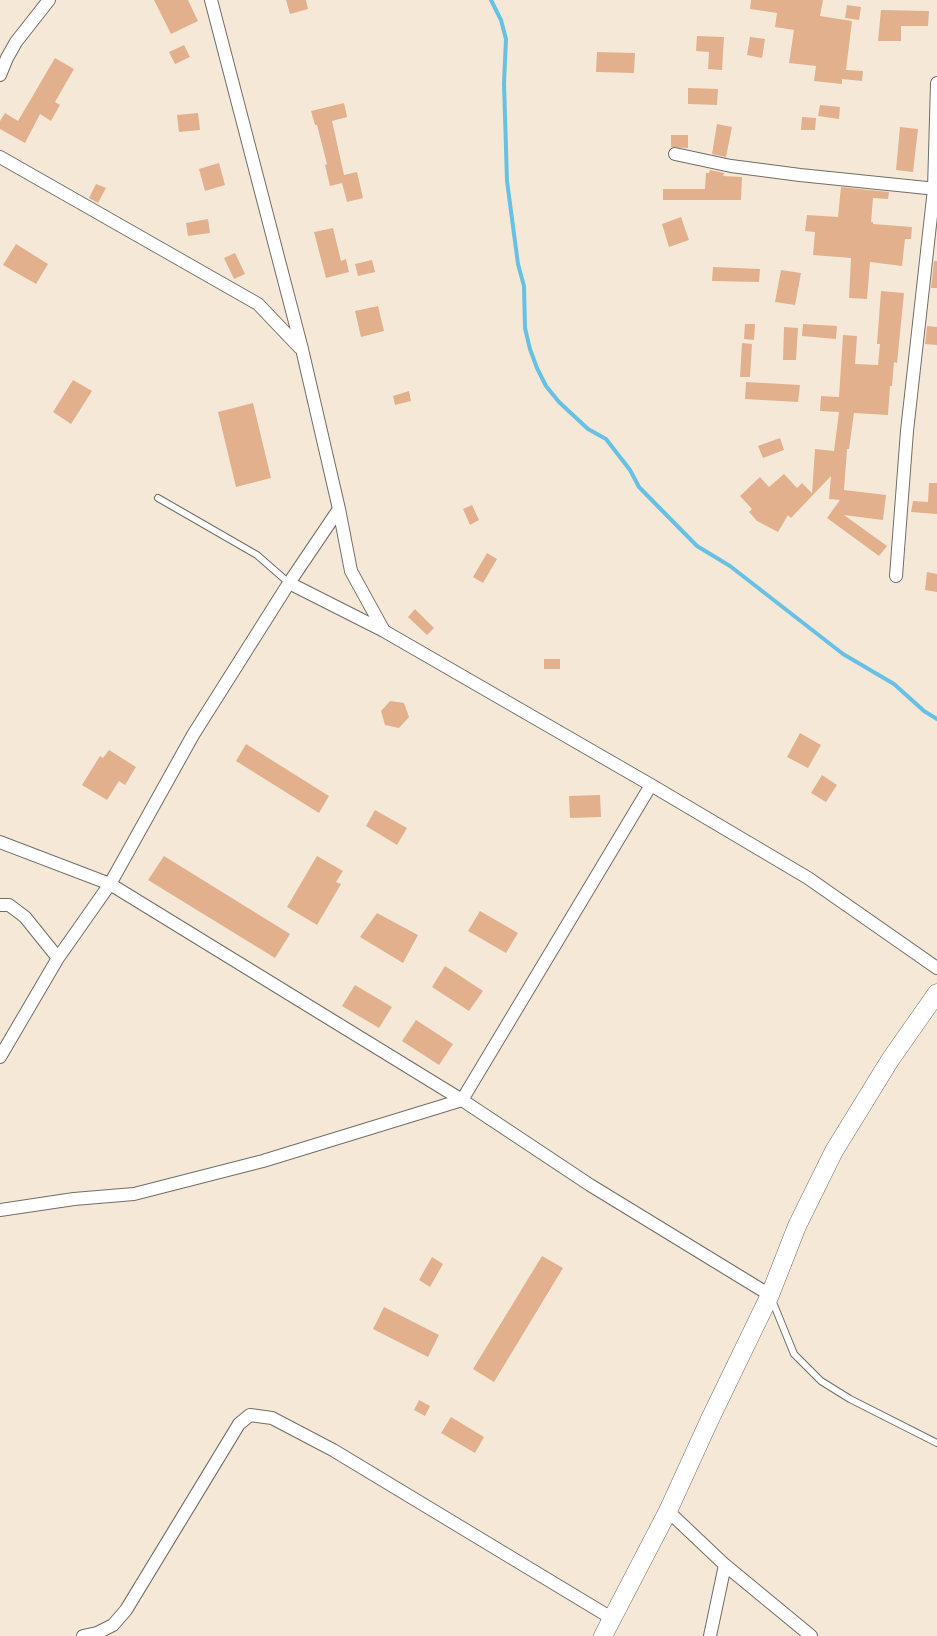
<!DOCTYPE html>
<html>
<head>
<meta charset="utf-8">
<style>
  body { margin:0 }
  canvas { display:block; background:#f5e8d7 }
</style>
</head>
<body>
<canvas width="937" height="1636"></canvas>
<script>
const ctx = document.querySelector('canvas').getContext('2d');
ctx.lineJoin = 'round';
const shape = rows => new Path2D(rows.map(r => 'M' + r).join(''));
function trace(path, color, width, dash) { ctx.strokeStyle = color; ctx.lineWidth = width; ctx.lineCap = dash ? 'butt' : 'round'; ctx.setLineDash(dash || []); ctx.stroke(path); }
function paint(path, color) { ctx.fillStyle = color; ctx.fill(path, 'evenodd'); }
trace(shape([
  [491,0,501,20,506,39,504,83,507,181,518,264,524,286,525,328,530,349,537,368,546,386,559,402,588,429,606,439,630,470,639,487,697,546,730,566,843,654,894,684,924,711,937,719]
]), '#67c1e5', 4);
paint(shape([
  [154,0,188,0,198,21,171,34],
  [286,0,306,0,308,9,290,14],
  [751,0,823,0,820,16,852,21,846,70,863,71,862,81,842,79,842,84,814,81,816,66,789,63,794,30,775,27,777,13,750,9],
  [847,5,861,7,859,20,845,18],
  [881,10,929,11,928,26,901,26,901,41,878,41],
  [697,36,724,37,722,70,708,69,709,52,696,51],
  [750,37,765,39,762,58,747,55],
  [184,45,190,57,175,64,169,52],
  [597,52,635,53,634,73,596,72],
  [55,58,74,69,55,102,60,105,51,121,40,114,25,143,0,129,0,121,5,113,18,121],
  [688,88,718,89,717,105,688,104],
  [344,103,347,117,332,121,344,175,357,172,363,198,347,202,342,183,330,186,325,165,327,164,317,125,315,125,311,111],
  [820,105,840,107,839,119,818,116],
  [198,113,200,130,179,132,177,115],
  [802,117,816,118,815,130,801,130],
  [717,124,732,127,726,157,712,154],
  [900,127,918,129,913,172,896,170],
  [671,135,688,135,688,148,671,147],
  [219,163,225,185,205,191,199,169],
  [710,170,724,173,723,176,742,177,741,200,663,200,663,189,705,189,706,173,709,173],
  [96,184,106,188,98,203,89,198],
  [841,187,889,192,888,199,873,198,871,222,873,222,873,224,912,227,911,239,905,239,902,266,870,262,867,299,849,298,851,258,813,255,815,232,805,231,807,215,838,217],
  [681,217,689,240,669,247,662,224],
  [208,219,210,233,188,236,186,223],
  [333,228,341,261,346,259,349,272,326,278,314,232],
  [16,244,48,264,36,284,3,265],
  [235,253,245,274,234,279,224,258],
  [372,260,375,272,358,276,355,264],
  [934,261,937,261,937,288,931,288],
  [713,267,760,269,759,282,712,281],
  [781,270,801,273,795,305,775,302],
  [881,291,904,293,897,363,894,362,892,386,890,386,888,415,854,413,849,449,847,449,844,490,886,495,883,520,844,515,887,546,879,556,827,518,840,500,829,499,831,476,791,518,788,515,778,532,757,521,749,512,752,509,740,496,760,477,769,487,784,474,797,488,802,483,812,493,815,449,834,451,839,412,820,411,821,396,839,397,843,335,857,336,855,364,878,365,880,344,877,344],
  [378,306,384,331,361,337,355,311],
  [745,324,755,324,754,340,744,339],
  [803,324,837,326,836,339,802,336],
  [927,326,937,327,937,345,925,344],
  [784,327,798,328,796,360,783,360],
  [742,343,752,344,750,377,740,377],
  [73,380,92,391,71,424,53,412],
  [746,382,800,385,798,402,745,399],
  [409,391,411,401,395,405,393,396],
  [253,403,271,478,236,487,218,412],
  [780,438,784,450,763,458,758,446],
  [929,483,937,483,937,514,911,512,913,501,928,502],
  [472,505,479,520,470,525,463,509],
  [487,553,497,559,483,583,473,577],
  [927,572,937,574,937,592,925,590],
  [415,609,434,628,427,635,408,617],
  [544,659,560,659,560,669,544,669],
  [390,701,404,703,409,717,399,728,385,725,381,711],
  [800,733,821,745,808,768,787,757],
  [246,744,329,796,319,813,236,761],
  [109,750,136,767,125,785,119,781,107,800,82,785,100,756,103,758],
  [822,775,837,785,826,802,811,793],
  [600,795,601,817,570,818,569,796],
  [375,810,407,828,397,845,366,826],
  [164,856,290,934,275,958,148,880],
  [317,856,343,871,336,882,341,884,317,925,287,907],
  [480,911,518,933,506,953,468,931],
  [377,913,418,935,403,963,360,937],
  [445,966,483,991,469,1011,432,987],
  [355,985,392,1007,379,1028,342,1006],
  [416,1020,453,1044,439,1065,402,1041],
  [542,1256,563,1268,494,1382,473,1369],
  [432,1257,443,1264,430,1287,419,1280],
  [384,1307,439,1335,428,1357,373,1329],
  [419,1400,430,1406,425,1416,414,1410],
  [451,1417,484,1437,475,1453,441,1433]
]), '#e2b08d');
const service = shape([
  [158,498,257,555,289,583],
  [772,1300,794,1354,821,1381,850,1399,937,1443]
]);
const minor = shape([
  [0,75,7,58,16,42,49,0],
  [675,154,731,166,800,175,937,189],
  [0,157,258,304,300,348],
  [339,509,351,571,384,631],
  [896,576,907,431,934,189,937,83],
  [289,583,384,631,651,785,808,878,937,968],
  [0,842,110,884,462,1100,590,1185,770,1295],
  [0,905,9,905,25,917,58,958],
  [0,1057,58,958,110,884,193,735,289,583,339,509,302,349,211,0],
  [0,1210,74,1199,134,1194,263,1161,462,1100,651,785],
  [668,1511,725,1565,811,1636],
  [83,1636,97,1633,113,1625,126,1610,239,1424,250,1415,272,1418,333,1450,613,1619],
  [710,1636,725,1565]
]);
const secondary = shape([
  [603,1636,668,1511,710,1419,770,1295,797,1226,834,1151,890,1060,937,993]
]);
trace(service, '#726d67', 8);
trace(minor, '#726d67', 14);
trace(secondary, '#726d67', 19);
trace(service, '#fff', 6);
trace(minor, '#fff', 12);
trace(secondary, '#fff', 18);
</script>
</body>
</html>
